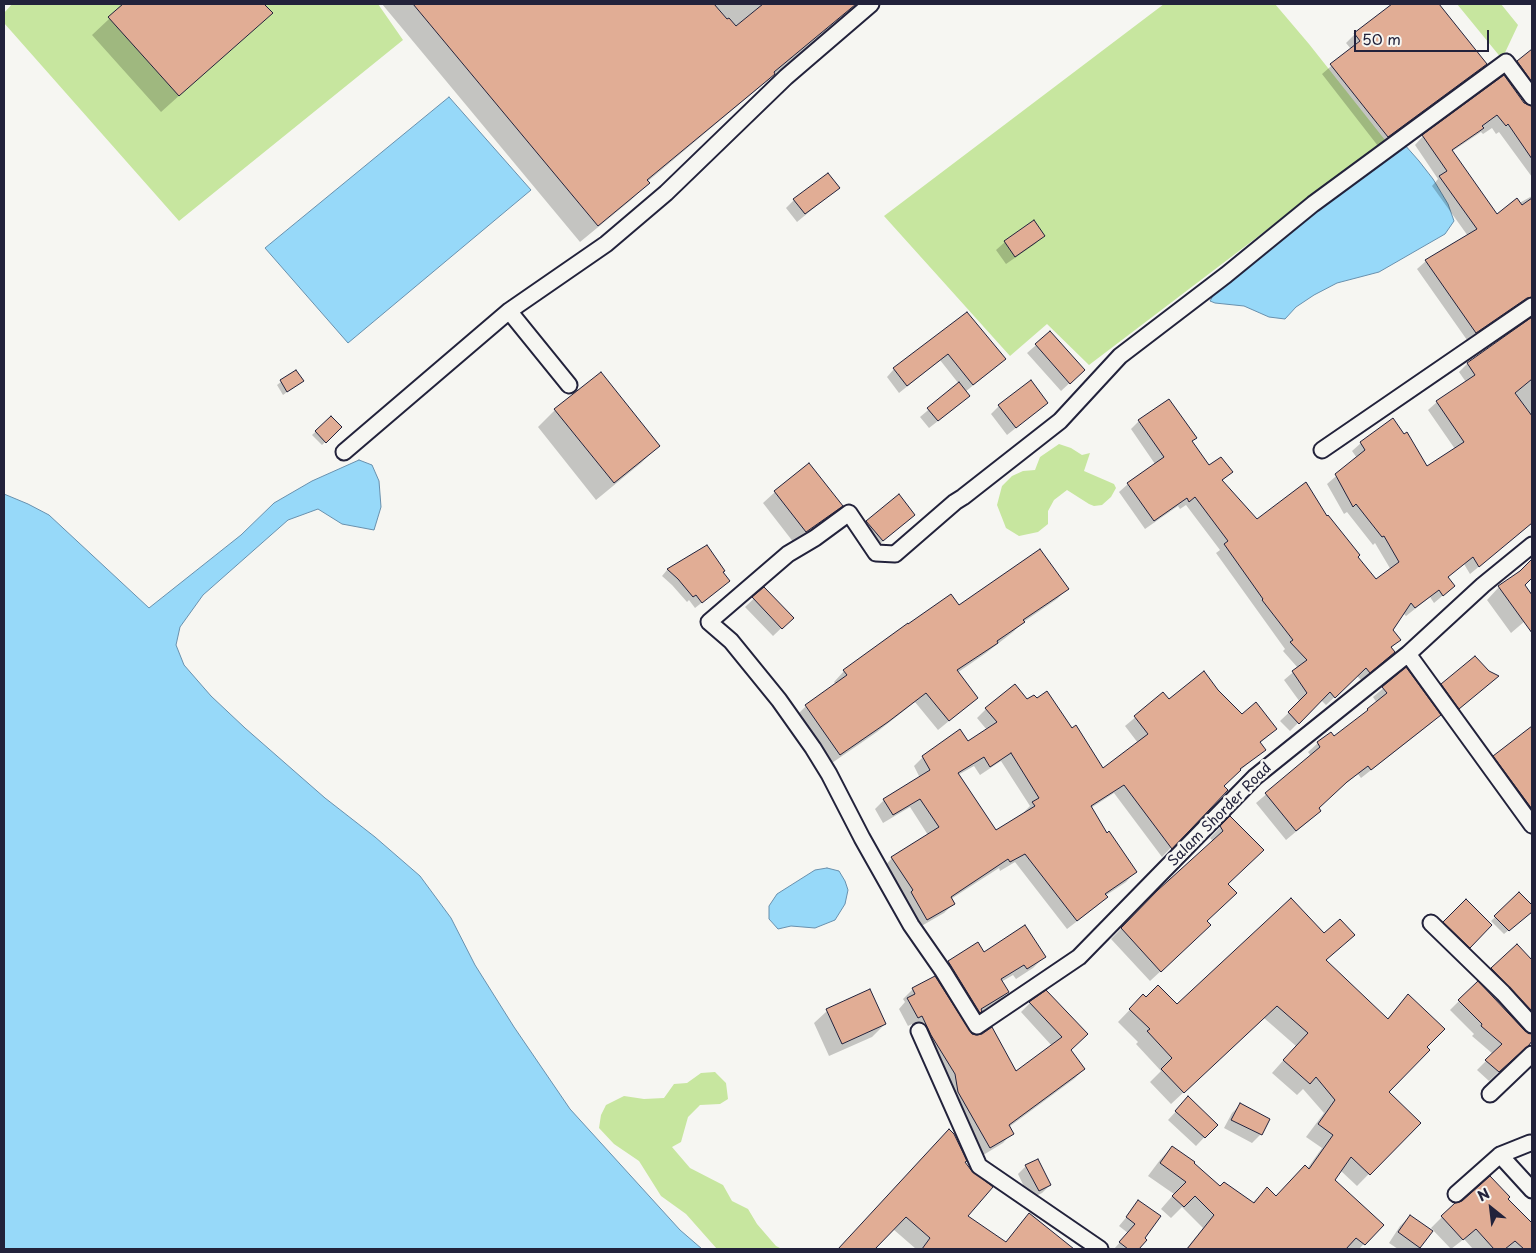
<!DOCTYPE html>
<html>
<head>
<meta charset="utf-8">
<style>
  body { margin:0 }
  #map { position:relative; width:1536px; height:1253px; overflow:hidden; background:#f6f6f2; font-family:"Playpen Sans",sans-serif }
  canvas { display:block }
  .frame { position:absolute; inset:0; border:5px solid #22223b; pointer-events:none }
  .north { position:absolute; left:1466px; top:1183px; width:50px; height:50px; -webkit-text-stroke:4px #f6f6f2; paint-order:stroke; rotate:331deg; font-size:14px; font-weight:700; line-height:20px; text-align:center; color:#22223b }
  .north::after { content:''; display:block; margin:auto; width:18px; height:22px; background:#22223b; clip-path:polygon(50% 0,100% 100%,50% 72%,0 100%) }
  .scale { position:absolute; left:1354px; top:30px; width:135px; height:22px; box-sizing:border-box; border:2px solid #22223b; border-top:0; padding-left:6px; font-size:15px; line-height:18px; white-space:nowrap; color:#22223b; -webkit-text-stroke:4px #f6f6f2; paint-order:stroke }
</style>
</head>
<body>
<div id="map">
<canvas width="1536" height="1253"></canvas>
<div class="frame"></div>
<div class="north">N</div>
<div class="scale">50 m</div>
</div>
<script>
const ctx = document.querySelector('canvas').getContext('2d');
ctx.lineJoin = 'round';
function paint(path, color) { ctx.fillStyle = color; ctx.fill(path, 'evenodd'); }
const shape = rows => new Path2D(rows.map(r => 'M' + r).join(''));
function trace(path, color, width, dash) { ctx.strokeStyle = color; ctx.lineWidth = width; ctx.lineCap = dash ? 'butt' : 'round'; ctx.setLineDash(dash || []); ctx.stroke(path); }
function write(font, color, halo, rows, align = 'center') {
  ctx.font = font + ' "Playpen Sans",sans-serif'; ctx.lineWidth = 5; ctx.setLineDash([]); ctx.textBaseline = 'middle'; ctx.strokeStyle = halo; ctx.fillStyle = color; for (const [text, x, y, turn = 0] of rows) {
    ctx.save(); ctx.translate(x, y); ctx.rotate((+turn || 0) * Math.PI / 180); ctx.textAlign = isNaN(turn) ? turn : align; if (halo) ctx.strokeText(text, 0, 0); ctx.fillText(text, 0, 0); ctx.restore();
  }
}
paint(shape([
  [12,4,378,4,403,40,179,221,4,23,4,13],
  [1164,4,1275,4,1309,44,1385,140,1089,365,1047,324,1010,356,884,216],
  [1457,4,1501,4,1518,25,1502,59],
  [1059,444,1071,448,1082,455,1090,453,1084,471,1114,484,1116,488,1111,497,1102,505,1094,506,1089,504,1067,490,1054,500,1048,511,1048,524,1038,532,1019,536,1006,528,997,505,1002,486,1012,476,1023,471,1035,470,1040,457],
  [715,1072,726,1083,728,1099,720,1104,700,1105,688,1117,681,1142,672,1147,690,1168,723,1185,732,1201,748,1209,757,1224,776,1246,782,1249,717,1249,686,1214,661,1196,639,1161,614,1144,599,1128,601,1115,606,1105,624,1096,644,1099,664,1098,674,1084,687,1083,701,1073]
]), '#c7e69f');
const water = shape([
  [449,97,531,190,348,343,265,248,449,97],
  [1404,144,1419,161,1433,179,1448,204,1454,221,1445,234,1379,272,1337,283,1314,295,1296,307,1285,319,1269,317,1244,306,1215,303,1210,301,1214,294,1227,281,1258,260,1314,210,1404,144],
  [359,460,372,465,379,481,381,507,374,530,342,524,318,509,288,520,203,595,180,627,176,645,184,665,211,696,245,728,325,798,375,837,420,876,451,918,475,965,514,1027,570,1109,680,1230,702,1249,4,1249,4,494,28,504,49,515,149,608,241,535,274,503,312,481,359,460],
  [827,868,839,871,845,881,848,890,845,904,835,920,815,928,791,926,778,929,769,919,769,906,777,894,815,870,827,868]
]);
paint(water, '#97d9f9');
trace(water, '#6890ad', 1);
paint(shape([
  [125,4,263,4,271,13,161,112,92,35],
  [382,4,858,4,647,182,648,183,631,200,580,242],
  [1396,4,1438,4,1485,64,1476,73,1378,146,1322,74,1351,49,1346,43,1355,34],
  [1532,50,1532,105,1532,101,1510,71],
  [1524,104,1532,108,1532,177,1499,132,1496,134,1492,128,1483,134,1481,132,1451,152,1496,216,1532,196,1532,313,1523,305,1517,306,1467,340,1417,269,1426,261,1468,236,1432,186,1438,179,1415,145,1423,136],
  [838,188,797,222,786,208,794,200],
  [1043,236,1035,244,1006,264,996,250,1005,242],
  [967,314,997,366,965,392,960,404,929,428,920,417,959,384,940,360,899,393,887,377,894,369],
  [1532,317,1532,523,1470,574,1464,564,1447,577,1454,586,1434,603,1430,597,1406,616,1403,613,1392,630,1399,640,1391,648,1394,652,1361,680,1357,676,1326,705,1321,700,1290,731,1280,721,1300,702,1284,680,1298,668,1283,651,1285,649,1216,553,1220,550,1186,505,1180,509,1178,506,1145,529,1119,492,1128,484,1155,464,1131,429,1139,421,1195,438,1191,442,1209,467,1231,472,1222,481,1257,520,1326,518,1376,580,1391,570,1375,543,1373,545,1347,512,1344,514,1327,484,1357,458,1352,451,1361,443,1392,420,1427,467,1455,449,1428,410,1437,402,1466,382,1459,372,1467,364],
  [1050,333,1075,378,1061,391,1027,353],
  [295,371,302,381,283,395,277,385],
  [1047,403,1007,435,991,414,999,406],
  [555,410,658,446,641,463,596,500,538,427],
  [331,417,341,427,322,445,312,435],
  [775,492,841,506,829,518,794,543,763,503],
  [914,515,874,549,858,530,867,522],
  [706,547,721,573,729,581,695,608,689,600,687,602,672,585,662,576,667,570],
  [1532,561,1532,577,1524,585,1532,597,1532,615,1511,633,1487,600,1499,587],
  [764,589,792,618,773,636,745,607],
  [1067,589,1057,599,1022,623,1013,632,986,653,957,673,977,698,938,730,915,702,877,732,829,765,796,716,806,706,836,684,834,682,844,671,907,625,958,606],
  [1406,669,1439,715,1430,724,1361,778,1358,774,1336,791,1317,808,1319,811,1310,820,1286,840,1256,803,1311,756,1308,752,1318,743,1331,733,1334,738,1377,703,1373,697],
  [1489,684,1450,716,1434,693,1442,685],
  [1217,691,1242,716,1276,729,1259,744,1264,750,1222,786,1226,790,1162,857,1114,793,1091,808,1106,834,1135,872,1126,882,1105,896,1106,897,1097,906,1067,929,1015,862,1000,871,999,868,951,899,953,904,944,913,918,928,883,868,892,858,928,835,910,807,883,823,875,809,884,800,920,778,914,766,923,757,968,742,987,730,977,718,986,709,1027,701,1072,729,1103,769,1138,743,1125,726,1163,694,1169,701],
  [1001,761,1030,806,1024,812,1025,813,996,831,958,775,974,766,980,775],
  [1532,728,1532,828,1486,764,1494,757],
  [1230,817,1227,884,1199,936,1150,981,1111,939,1159,890,1213,841,1210,838],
  [1519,894,1532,907,1532,911,1504,934,1491,921],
  [1466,901,1491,925,1461,955,1436,931],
  [1324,935,1353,935,1325,961,1387,1019,1408,996,1425,1047,1387,1092,1419,1123,1357,1186,1340,1170,1333,1180,1382,1225,1359,1249,1186,1249,1203,1228,1182,1207,1171,1218,1161,1209,1174,1194,1148,1176,1160,1160,1172,1147,1192,1163,1220,1188,1252,1203,1267,1189,1276,1198,1307,1169,1322,1148,1306,1137,1324,1113,1303,1089,1297,1095,1272,1073,1296,1046,1264,1018,1171,1104,1150,1082,1161,1071,1136,1044,1138,1042,1118,1022,1143,996,1146,999,1177,1005],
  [978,944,984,953,1044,957,1033,968,1016,979,1013,975,1001,982,1008,992,997,1003,976,1016,937,973,948,962],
  [1517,946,1532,962,1532,1033,1530,1028,1483,979],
  [1477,983,1525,1033,1532,1035,1532,1040,1528,1044,1489,1081,1477,1070,1493,1054,1472,1036,1474,1034,1450,1010],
  [913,989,971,1035,1016,1073,1052,1046,1021,1012,1030,1003,1046,992,1070,1050,1084,1069,1074,1079,1009,1127,1012,1133,1003,1143,980,1157,946,1084,912,1024,908,1026,899,1009,905,1002,903,999],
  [827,1011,885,1024,872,1037,829,1056,814,1023],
  [1188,1098,1216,1125,1196,1146,1168,1120],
  [1240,1105,1268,1119,1260,1135,1252,1143,1224,1128,1232,1113],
  [937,1143,964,1162,966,1216,1005,1243,1029,1215,1070,1249,916,1249,893,1229,874,1249,839,1249],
  [1026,1166,1050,1185,1042,1193,1030,1199,1018,1174],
  [1507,1199,1532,1224,1532,1247,1530,1249,1473,1249,1464,1239,1451,1249,1431,1228,1442,1217],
  [1139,1202,1143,1238,1145,1240,1137,1249,1114,1249,1128,1233,1119,1226],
  [1410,1216,1421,1249,1398,1249,1389,1243,1400,1226]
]), '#0003');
const building = shape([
  [123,4,264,4,273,13,179,96,108,17,123,4],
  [413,4,714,4,727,19,729,18,736,26,763,4,856,4,774,72,775,74,647,180,650,183,598,226,413,4],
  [1392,4,1439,4,1487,64,1388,137,1330,64,1360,41,1354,33,1392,4],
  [1532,49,1532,82,1517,61,1532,49],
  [1504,75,1524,103,1532,106,1532,159,1508,124,1506,126,1497,115,1482,126,1484,128,1452,150,1497,214,1517,198,1522,205,1532,198,1532,297,1527,298,1476,333,1425,260,1477,229,1439,176,1447,171,1422,135,1504,75],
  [828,173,840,188,805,214,793,199,828,173],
  [1034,220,1045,236,1015,257,1004,241,1034,220],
  [967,312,1006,359,973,385,948,354,907,386,893,368,967,312],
  [1532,317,1532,379,1515,393,1532,416,1532,523,1479,567,1473,557,1448,577,1455,586,1443,596,1439,590,1415,608,1411,603,1393,630,1401,640,1391,647,1395,652,1370,673,1366,668,1335,698,1330,692,1299,724,1288,712,1307,693,1292,671,1307,660,1290,642,1293,640,1262,600,1263,599,1224,544,1228,541,1195,497,1189,502,1187,498,1154,521,1127,483,1164,457,1138,420,1169,399,1197,438,1192,441,1209,465,1221,457,1233,472,1222,480,1257,519,1306,482,1327,516,1328,515,1360,555,1358,557,1376,579,1399,562,1384,536,1382,537,1356,504,1353,507,1335,474,1365,450,1360,442,1393,418,1404,434,1407,432,1427,466,1464,442,1436,401,1475,375,1467,363,1532,317],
  [1050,331,1085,370,1070,384,1035,344,1050,331],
  [296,370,304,381,287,392,280,380,296,370],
  [601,372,660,446,614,483,554,409,601,372],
  [1031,380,1048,403,1016,428,998,405,1031,380],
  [959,382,970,396,938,421,927,408,959,382],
  [331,416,342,427,326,443,315,431,331,416],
  [809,463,843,506,806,532,774,491,809,463],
  [899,494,915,515,883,541,866,521,899,494],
  [707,545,725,571,723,572,730,581,702,603,696,595,693,597,678,579,667,569,707,545],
  [1040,549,1069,589,1023,620,1025,622,997,641,998,643,957,670,978,698,949,721,926,693,888,722,840,755,805,705,847,675,843,670,908,623,908,624,951,594,959,605,1040,549],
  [1532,559,1532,578,1525,585,1532,595,1532,633,1498,586,1520,571,1532,559],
  [764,587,794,618,782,629,752,597,764,587],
  [1475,656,1489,671,1499,676,1459,709,1441,684,1475,656],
  [1406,667,1441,715,1371,770,1368,766,1347,782,1319,808,1321,811,1296,831,1265,793,1320,747,1317,742,1331,732,1334,736,1368,710,1367,709,1387,693,1382,687,1406,667],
  [1204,671,1218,690,1242,714,1256,702,1277,729,1260,742,1266,750,1240,769,1241,770,1224,786,1228,790,1172,849,1124,785,1091,806,1107,833,1109,831,1137,872,1105,894,1108,897,1077,921,1025,854,1010,862,1008,859,951,897,955,904,927,920,911,892,913,890,891,857,939,827,920,799,893,815,883,799,930,770,922,756,960,729,968,741,997,722,985,708,1015,684,1027,699,1034,695,1037,698,1047,691,1072,728,1076,725,1103,768,1148,734,1134,716,1163,692,1169,699,1204,671],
  [1011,753,1039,798,1032,802,1035,806,996,830,958,773,984,757,990,767,1011,753],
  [1532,726,1532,809,1493,756,1532,726],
  [1230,816,1264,850,1228,884,1237,893,1207,921,1211,925,1161,972,1121,928,1158,890,1223,831,1220,826,1230,816],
  [1519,892,1532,905,1532,912,1509,931,1494,916,1519,892],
  [1291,898,1324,933,1340,919,1355,935,1326,960,1388,1019,1408,994,1445,1029,1427,1047,1430,1050,1389,1092,1421,1123,1370,1175,1351,1157,1335,1180,1384,1225,1365,1245,1356,1238,1346,1249,1187,1249,1214,1215,1195,1196,1184,1207,1172,1196,1186,1182,1160,1163,1172,1146,1195,1162,1194,1163,1220,1186,1224,1182,1254,1203,1267,1187,1276,1196,1305,1165,1309,1169,1333,1135,1318,1124,1335,1100,1316,1077,1310,1084,1283,1060,1308,1033,1277,1006,1184,1093,1161,1069,1172,1058,1147,1031,1150,1029,1129,1009,1143,994,1146,997,1158,985,1177,1004,1291,898],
  [1466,899,1492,925,1470,948,1443,922,1466,899],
  [1025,925,1046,957,1027,969,1024,965,1001,979,1009,992,981,1009,982,1011,980,1013,948,961,978,942,984,952,1025,925],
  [1517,944,1532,960,1532,1011,1491,968,1517,944],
  [935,976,972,1034,977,1035,982,1034,992,1027,1016,1071,1062,1037,1029,1002,1046,990,1088,1034,1071,1050,1085,1069,1009,1125,1014,1134,990,1148,958,1092,955,1074,931,1035,922,1016,918,1018,907,998,915,994,912,988,935,976],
  [1478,981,1525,1031,1532,1034,1532,1041,1529,1045,1499,1072,1485,1060,1502,1044,1481,1026,1482,1024,1458,1000,1478,981],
  [870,989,886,1024,842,1044,826,1009,870,989],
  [1188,1096,1218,1125,1205,1138,1175,1111,1188,1096],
  [1240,1103,1270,1119,1262,1135,1231,1120,1240,1103],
  [949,1129,954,1134,967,1161,965,1162,971,1170,993,1187,968,1216,1006,1242,1029,1213,1074,1249,922,1249,930,1238,906,1217,875,1249,838,1249,949,1129],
  [1038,1159,1051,1185,1039,1191,1025,1165,1038,1159],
  [1490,1176,1510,1197,1508,1199,1532,1223,1532,1249,1524,1249,1515,1241,1505,1249,1494,1249,1476,1229,1463,1240,1441,1216,1455,1203,1462,1201,1490,1176],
  [1138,1200,1161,1216,1145,1238,1147,1240,1139,1249,1128,1249,1119,1242,1135,1224,1126,1217,1138,1200],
  [1410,1215,1433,1231,1420,1248,1398,1232,1410,1215]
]);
paint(building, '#e1ad95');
trace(building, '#22223b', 1);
const minor = shape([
  [1532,97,1506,62,1313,204,1226,275,1120,356,1060,421,963,497,955,502,895,554,876,553,849,513,815,538,788,554,709,622,731,641,779,700,813,748,829,774,862,838,911,925,943,971,977,1026,1079,957,1255,777,1408,654,1483,585,1532,545],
  [509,311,569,385],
  [1322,450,1532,306],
  [344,452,509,311,606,244,666,193,786,77,871,4],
  [1408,654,1532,825],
  [1431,923,1503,993,1532,1025],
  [919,1031,979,1166,1100,1249],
  [1490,1094,1532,1054],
  [1500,1155,1530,1143],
  [1456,1194,1500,1155,1532,1190]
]);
trace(minor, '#22223b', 19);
trace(minor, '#f6f6f2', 15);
write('14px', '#22223b', '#f6f6f2', [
  ["Salam Shorder Road",1220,815,-45]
]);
</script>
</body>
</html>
